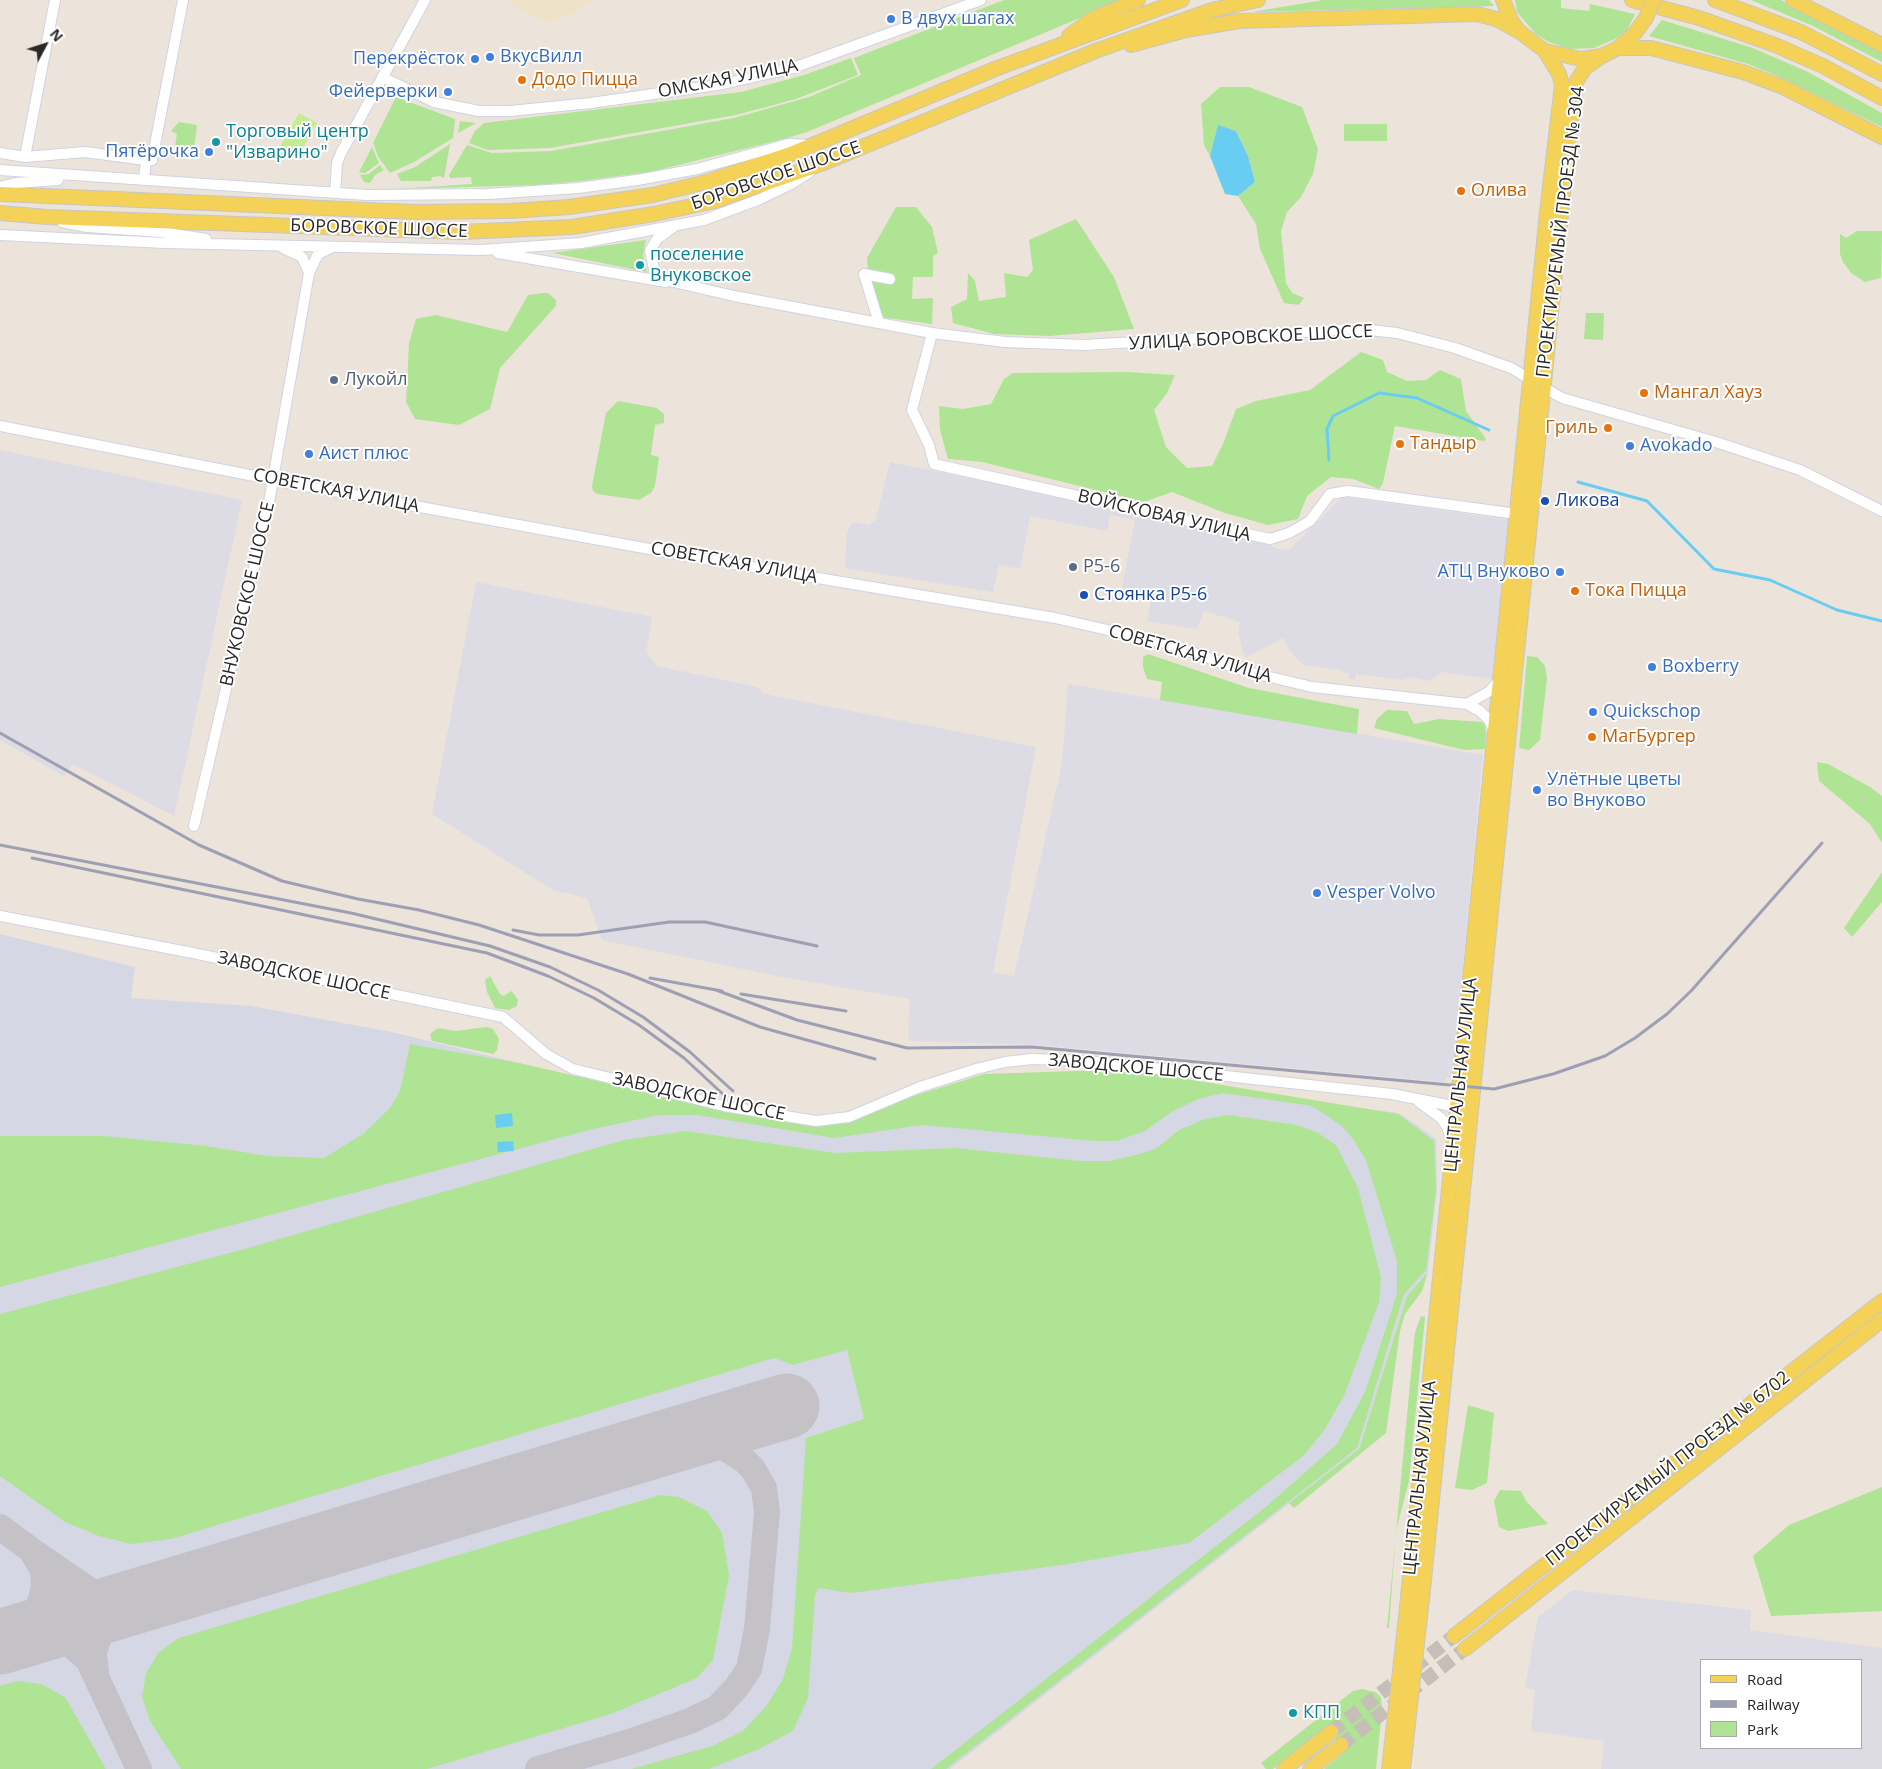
<!DOCTYPE html>
<html>
<head>
<meta charset="utf-8">
<style>
  body { margin:0 }
  #map { position:relative; width:1882px; height:1769px; overflow:hidden; background:#ece4da; font-family:"Open Sans",sans-serif }
  canvas { display:block }
  .legend { position:absolute; left:1700px; top:1659px; width:162px; height:90px; box-sizing:border-box; background:#fff; border:1px solid #a9a9a9; margin:0; padding:6px 9px; list-style:none; font-size:15px; color:#292929 }
  .legend li { display:flex; align-items:center; gap:10px; height:25px }
  .legend b { width:25px; border:1px solid #a9a9a9 }
  .north { position:absolute; left:20px; top:20px; width:50px; height:50px; -webkit-text-stroke:4px #fff; paint-order:stroke; rotate:50deg; font-size:14px; font-weight:700; line-height:20px; text-align:center; color:#292929 }
  .north::after { content:''; display:block; margin:auto; width:18px; height:22px; background:#292929; clip-path:polygon(50% 0,100% 100%,50% 72%,0 100%) }
</style>
</head>
<body>
<div id="map">
<canvas width="1882" height="1769"></canvas>
<ul class="legend">
<li><b style="height:6px;background:#f4d157"></b>Road</li>
<li><b style="height:6px;background:#9da0b4"></b>Railway</li>
<li><b style="height:14px;background:#afe494"></b>Park</li>
</ul>
<div class="north">N</div>
</div>
<script>
const ctx = document.querySelector('canvas').getContext('2d');
ctx.lineJoin = 'round';
function paint(path, color) { ctx.fillStyle = color; ctx.fill(path, 'evenodd'); }
const shape = rows => new Path2D(rows.map(r => 'M' + r).join(''));
function trace(path, color, width, dash) { ctx.strokeStyle = color; ctx.lineWidth = width; ctx.lineCap = dash ? 'butt' : 'round'; ctx.setLineDash(dash || []); ctx.stroke(path); }
function write(font, color, halo, rows, align = 'center') {
  ctx.font = font + ' "Open Sans",sans-serif'; ctx.lineWidth = 4; ctx.setLineDash([]); ctx.textBaseline = 'middle'; ctx.strokeStyle = halo; ctx.fillStyle = color; for (const [text, x, y, turn = 0] of rows) {
    ctx.save(); ctx.translate(x, y); ctx.rotate((+turn || 0) * Math.PI / 180); ctx.textAlign = isNaN(turn) ? turn : align; if (halo) ctx.strokeText(text, 0, 0); ctx.fillText(text, 0, 0); ctx.restore();
  }
}
paint(shape([
  [0,450,242,500,174,816,73,764,64,776,0,740],
  [890,462,1166,518,1255,538,1277,549,1289,550,1342,497,1510,520,1493,679,1442,672,1429,681,1409,677,1404,680,1356,674,1355,680,1349,679,1349,674,1342,672,1342,670,1303,665,1290,651,1283,638,1245,658,1238,633,1240,622,1204,611,1197,629,1147,621,1152,593,1122,587,1135,520,1110,515,1107,531,1030,516,1020,569,999,565,993,592,845,568,847,533,853,522,869,525,876,520],
  [476,582,652,617,646,652,657,666,757,687,764,694,1036,747,993,973,1014,976,1062,764,1068,684,1483,755,1452,1078,1446,1078,1445,1082,1039,1045,912,1041,908,1038,910,999,777,976,602,940,587,898,553,890,432,814],
  [1573,1590,1751,1610,1750,1630,1882,1648,1882,1769,1601,1769,1604,1741,1531,1731,1535,1689,1525,1688,1538,1617],
  [1701,1660,1861,1660,1861,1748,1701,1748]
]), '#dddbe4');
paint(shape([
  [505,0,593,0,575,13,546,23]
]), '#eee2c8');
paint(shape([
  [0,934,135,967,131,998,251,1006,392,1032,519,1063,576,1079,834,1134,1157,1082,1399,1113,1436,1139,1437,1189,1428,1272,1407,1296,1359,1449,950,1769,0,1769]
]), '#d5d8e4');
paint(shape([
  [1004,0,1123,0,807,132,784,139,650,172,580,181,540,185,394,189,472,184,471,177,450,178,449,175,467,145,492,153,551,151,734,118,809,97,861,75,854,58],
  [1323,0,1489,0,1494,6,1252,12],
  [1515,0,1561,0,1561,8,1589,11,1590,4,1635,14,1628,29,1615,39,1594,48,1570,49,1549,42,1536,34,1517,12],
  [1751,0,1781,0,1795,7,1882,52,1882,62,1813,26],
  [1662,20,1753,48,1808,72,1882,113,1882,127,1775,75,1748,64,1649,36],
  [851,58,858,75,796,99,736,115,550,148,488,150,469,143,475,131,484,123,741,92,804,75],
  [1220,87,1249,87,1302,107,1318,149,1313,174,1301,197,1287,212,1281,231,1286,283,1292,293,1304,298,1299,305,1284,303,1260,249,1256,224,1238,196,1255,182,1248,156,1236,131,1218,126,1210,156,1204,145,1201,104],
  [396,97,455,119,453,138,414,162,390,173,379,158,373,143],
  [460,121,467,122,476,123,458,133],
  [179,122,197,125,194,149,175,146,177,134,171,131],
  [1344,124,1387,124,1387,141,1344,141],
  [450,144,444,178,440,176,432,177,431,181,401,181,397,174,415,167],
  [372,147,379,163,365,173,359,172],
  [380,165,384,170,375,175,370,183,364,182,360,175,369,174],
  [896,207,916,207,932,227,938,253,933,256,933,277,913,277,912,299,933,298,932,324,880,317,868,276,867,258],
  [1076,219,1114,277,1134,329,1049,336,994,334,953,323,951,307,967,299,968,273,975,281,979,301,1006,297,1004,273,1027,277,1033,270,1029,240],
  [1857,231,1882,231,1881,278,1865,282,1851,273,1843,262,1840,254,1840,234,1846,238],
  [646,240,643,255,647,272,552,253],
  [543,293,548,293,556,300,556,306,500,368,490,409,459,425,415,419,406,402,409,343,416,319,436,315,507,332,528,295],
  [1586,313,1604,313,1603,340,1584,339],
  [1361,352,1383,360,1387,372,1407,381,1426,380,1440,370,1461,379,1466,411,1486,439,1484,441,1395,426,1383,483,1379,489,1353,479,1331,477,1307,496,1298,519,1268,525,1225,513,1172,492,1144,502,982,462,948,459,940,430,939,406,963,409,991,404,1004,379,1013,373,1127,372,1175,375,1167,393,1154,410,1166,447,1187,468,1212,466,1223,444,1236,409,1256,401,1310,390],
  [618,401,657,408,664,414,664,423,655,425,651,455,659,457,655,486,651,493,639,500,597,494,593,491,592,486,606,413],
  [1148,654,1249,688,1359,709,1357,734,1160,700,1162,682,1147,679,1143,667,1143,657],
  [1527,656,1537,657,1545,666,1547,678,1540,740,1529,750,1519,748],
  [1387,710,1407,711,1414,724,1439,719,1482,722,1485,725,1486,735,1485,749,1464,750,1374,728,1377,719],
  [1817,762,1828,764,1870,787,1882,796,1882,843,1870,824,1819,781],
  [1882,872,1882,902,1852,937,1844,928],
  [490,976,500,994,504,996,511,991,514,994,518,1000,517,1006,509,1010,495,1008,487,992,485,980],
  [486,1027,493,1029,499,1039,497,1050,493,1054,432,1041,430,1034,438,1028,456,1031],
  [410,1044,519,1063,720,1109,824,1124,984,1074,1077,1071,1114,1070,1162,1075,1398,1114,1434,1141,1436,1190,1426,1270,1404,1294,1357,1448,946,1769,931,1769,1267,1506,1337,1444,1365,1392,1397,1294,1397,1261,1366,1160,1353,1139,1342,1126,1312,1106,1223,1093,1201,1098,1173,1111,1145,1131,1117,1141,1095,1141,922,1125,834,1138,697,1115,659,1115,593,1129,0,1287,0,1136,104,1136,206,1146,267,1156,324,1158,363,1134,390,1108,400,1091],
  [1228,1115,1297,1125,1318,1133,1336,1145,1358,1188,1381,1277,1379,1302,1344,1396,1323,1432,1303,1456,1189,1543,1062,1565,851,1593,818,1588,815,1596,808,1698,793,1731,759,1749,709,1769,631,1769,712,1746,743,1731,767,1705,783,1679,792,1648,806,1438,864,1419,847,1350,793,1365,774,1358,171,1539,131,1544,99,1536,65,1522,0,1476,0,1314,248,1248,624,1140,686,1131,835,1153,955,1148,1080,1161,1110,1161,1140,1154,1157,1148,1179,1130,1205,1119],
  [1428,1272,1422,1291,1405,1314,1400,1331,1386,1433,1294,1508,1289,1503,1359,1449,1407,1296],
  [1421,1316,1425,1317,1409,1481,1396,1531,1389,1628,1387,1628,1409,1394,1415,1332],
  [1468,1405,1494,1413,1487,1483,1472,1490,1455,1488],
  [1882,1487,1882,1611,1771,1616,1753,1556,1789,1525],
  [1500,1490,1521,1491,1526,1501,1548,1524,1508,1531,1499,1527,1494,1501],
  [660,1495,679,1497,707,1511,722,1533,729,1575,713,1660,697,1678,611,1714,427,1769,181,1769,150,1721,142,1697,146,1673,159,1652,179,1638],
  [17,1681,41,1684,65,1697,106,1769,0,1769,0,1686],
  [1362,1689,1375,1692,1381,1697,1382,1710,1376,1769,1324,1769,1346,1751,1327,1728,1273,1769,1266,1769,1261,1763,1353,1691]
]), '#afe494');
paint(shape([
  [299,113,317,123,298,156,280,146]
]), '#c4ec90');
paint(shape([
  [1218,125,1236,131,1248,156,1255,182,1238,196,1225,194,1210,156],
  [512,1113,513,1126,496,1128,495,1115],
  [513,1141,514,1151,498,1152,497,1142]
]), '#69ccf1');
trace(shape([
  [1329,460,1327,429,1333,416,1379,393,1417,398,1489,430],
  [1578,482,1647,501,1714,569,1770,580,1837,610,1882,621]
]), '#69ccf1', 3);
trace(shape([
  [0,1527,31,1550,44,1565,139,1769],
  [10,1639,35,1618,41,1599,44,1587,43,1570,31,1550,89,1590,104,1598,128,1604],
  [10,1639,36,1634,49,1637,71,1645,87,1659],
  [96,1673,94,1652,101,1631,115,1613,128,1604],
  [538,1769,626,1743,690,1721,717,1708,736,1688,749,1669,757,1629,767,1512,764,1488,753,1469,744,1460,723,1447,701,1441,672,1442]
]), '#c4c2c7', 26);
trace(shape([
  [0,1642,787,1406]
]), '#c4c2c7', 65);
trace(shape([
  [1331,1732,1454,1636],
  [1341,1745,1465,1649]
]), '#c5bfb7', 14, [14, 7]);
const minor = shape([
  [382,77,434,102,479,111,510,111,591,103,723,84,793,68,981,0],
  [0,153,25,157,85,152,146,160],
  [25,157,55,0],
  [0,170,367,195,489,194,578,188,637,180,697,169,788,144,809,145],
  [144,179,146,160,152,160,183,0],
  [0,187,16,183,58,180],
  [335,193,337,163,341,153,425,0],
  [62,222,87,227,161,232,206,239],
  [675,226,657,239,650,251,654,269,665,280,734,296,932,333,1005,342,1085,345,1334,330,1361,329,1397,333,1455,348,1511,368,1562,398,1719,443,1800,470,1882,511],
  [0,235,165,243,482,250,581,243,704,220,760,199,791,184,810,172],
  [283,248,302,257,309,273],
  [498,253,666,282],
  [879,323,864,274,890,279],
  [932,333,912,410,929,445,934,464,1270,539,1289,533,1310,521,1330,494,1348,491,1517,514],
  [0,426,300,485,693,557,1055,618,1169,644,1245,671,1312,687,1467,704,1480,711,1489,720,1494,731],
  [1467,704,1490,691,1501,678],
  [194,826,268,508,309,273,318,254,331,248],
  [0,916,193,953,503,1017,546,1054,573,1069,724,1106,816,1121,849,1117,920,1087,976,1069,1005,1062,1032,1059,1087,1061,1392,1094,1462,1108],
  [1419,1102,1441,1118,1447,1127,1452,1141]
]);
const major = shape([
  [1503,0,1511,20,1518,30],
  [1632,0,1699,18,1775,45,1823,66,1882,98],
  [1715,0,1801,32,1882,74],
  [1793,0,1882,45],
  [1069,36,1092,19,1138,0],
  [1131,45,1186,30,1239,21,1477,14,1496,19,1520,32,1545,51,1581,59,1602,56,1618,48,1635,33,1646,18],
  [1619,48,1651,48,1743,72,1783,87,1882,137],
  [0,194,415,212,511,211,569,207,653,195,706,182,791,154,995,69,1182,0],
  [0,213,47,217,461,232,572,227,654,214,715,201,821,164,1098,50,1212,10,1258,0],
  [1454,1636,1882,1301],
  [1465,1649,1882,1320],
  [1284,1769,1331,1732],
  [1310,1769,1341,1745],
  [1389,1769,1406,1617,1547,212,1562,85,1559,74,1545,51],
  [1403,1769,1423,1590,1569,134,1576,82,1585,68,1602,56]
]);
trace(minor, '#cfd3e2', 12);
trace(major, '#c7c7c7', 16);
trace(minor, '#fff', 10);
trace(major, '#f4d157', 14);
trace(shape([
  [0,733,199,845,282,881,358,899,419,910,479,925,628,974,760,1027,875,1059],
  [0,845,351,913,490,946,550,967,598,990,643,1017,690,1052,733,1091],
  [32,858,487,953,548,976,594,998,639,1025,684,1058,726,1097],
  [513,930,539,935,578,935,669,922,705,922,817,946],
  [650,978,722,991],
  [716,990,797,1020,907,1048,1032,1047,1494,1089,1553,1074,1605,1056,1635,1038,1667,1014,1691,991,1822,843],
  [741,994,846,1011]
]), '#9da0b4', 3);
const majorBridge = shape([
  [1646,18,1653,0]
]);
trace(majorBridge, '#c7c7c7', 16, []);
trace(majorBridge, '#f4d157', 14);
for (const [x, y, r, color] of [
  [891,19,5,"#3f7fe0"],
  [490,57,5,"#3f7fe0"],
  [475,59,5,"#3f7fe0"],
  [522,80,5,"#e8710a"],
  [448,92,5,"#3f7fe0"],
  [216,142,5,"#0f9aa8"],
  [209,152,5,"#3f7fe0"],
  [1461,191,5,"#e8710a"],
  [640,265,5,"#0f9aa8"],
  [334,380,5,"#5c6f8a"],
  [1644,393,5,"#e8710a"],
  [1608,428,5,"#e8710a"],
  [1400,444,5,"#e8710a"],
  [1630,446,5,"#3f7fe0"],
  [309,454,5,"#3f7fe0"],
  [1545,501,5,"#1a4fb4"],
  [1073,567,5,"#5c6f8a"],
  [1560,572,5,"#3f7fe0"],
  [1575,591,5,"#e8710a"],
  [1084,595,5,"#1a4fb4"],
  [1652,667,5,"#3f7fe0"],
  [1593,712,5,"#3f7fe0"],
  [1592,737,5,"#e8710a"],
  [1537,790,5,"#3f7fe0"],
  [1317,893,5,"#3f7fe0"],
  [1293,1713,5,"#0f9aa8"]
]) { const dot = new Path2D(); dot.arc(x, y, r, 0, 2 * Math.PI); ctx.fillStyle = color; ctx.fill(dot); trace(dot, '#fff', 2); }
write('18px', '#366cbe', '#fff', [
  ["В двух шагах",901,19],
  ["ВкусВилл",500,57],
  ["Перекрёсток",465,59,"right"],
  ["Фейерверки",438,92,"right"],
  ["Пятёрочка",199,152,"right"],
  ["Avokado",1640,446],
  ["Аист плюс",319,454],
  ["АТЦ Внуково",1550,572,"right"],
  ["Boxberry",1662,667],
  ["Quickschop",1603,712],
  ["Улётные цветы",1547,780],
  ["во Внуково",1547,801],
  ["Vesper Volvo",1327,893]
], 'left');
write('18px', '#292929', '#fff', [
  ["ОМСКАЯ УЛИЦА",728,79,-11],
  ["БОРОВСКОЕ ШОССЕ",776,176,-19],
  ["БОРОВСКОЕ ШОССЕ",379,229,2],
  ["ПРОЕКТИРУЕМЫЙ ПРОЕЗД № 304",1561,232,-83],
  ["УЛИЦА БОРОВСКОЕ ШОССЕ",1251,338,-3],
  ["СОВЕТСКАЯ УЛИЦА",336,491,11],
  ["ВОЙСКОВАЯ УЛИЦА",1164,516,13],
  ["СОВЕТСКАЯ УЛИЦА",734,563,10],
  ["ВНУКОВСКОЕ ШОССЕ",248,594,-77],
  ["СОВЕТСКАЯ УЛИЦА",1190,654,16],
  ["ЗАВОДСКОЕ ШОССЕ",304,976,12],
  ["ЗАВОДСКОЕ ШОССЕ",1136,1068,5],
  ["ЦЕНТРАЛЬНАЯ УЛИЦА",1461,1075,-84],
  ["ЗАВОДСКОЕ ШОССЕ",699,1097,12],
  ["ПРОЕКТИРУЕМЫЙ ПРОЕЗД № 6702",1668,1469,-38],
  ["ЦЕНТРАЛЬНАЯ УЛИЦА",1420,1478,-84]
]);
write('18px', '#c56008', '#fff', [
  ["Додо Пицца",532,80],
  ["Олива",1471,191],
  ["Мангал Хауз",1654,393],
  ["Гриль",1598,428,"right"],
  ["Тандыр",1410,444],
  ["Тока Пицца",1585,591],
  ["МагБургер",1602,737]
], 'left');
write('18px', '#0d838f', '#fff', [
  ["Торговый центр",226,132],
  ["\"Изварино\"",226,153],
  ["поселение",650,255],
  ["Внуковское",650,276],
  ["КПП",1303,1713]
], 'left');
write('18px', '#4e5e75', '#fff', [
  ["Лукойл",344,380],
  ["Р5-6",1083,567]
], 'left');
write('18px', '#164399', '#fff', [
  ["Ликова",1555,501],
  ["Стоянка Р5-6",1094,595]
], 'left');
</script>
</body>
</html>
